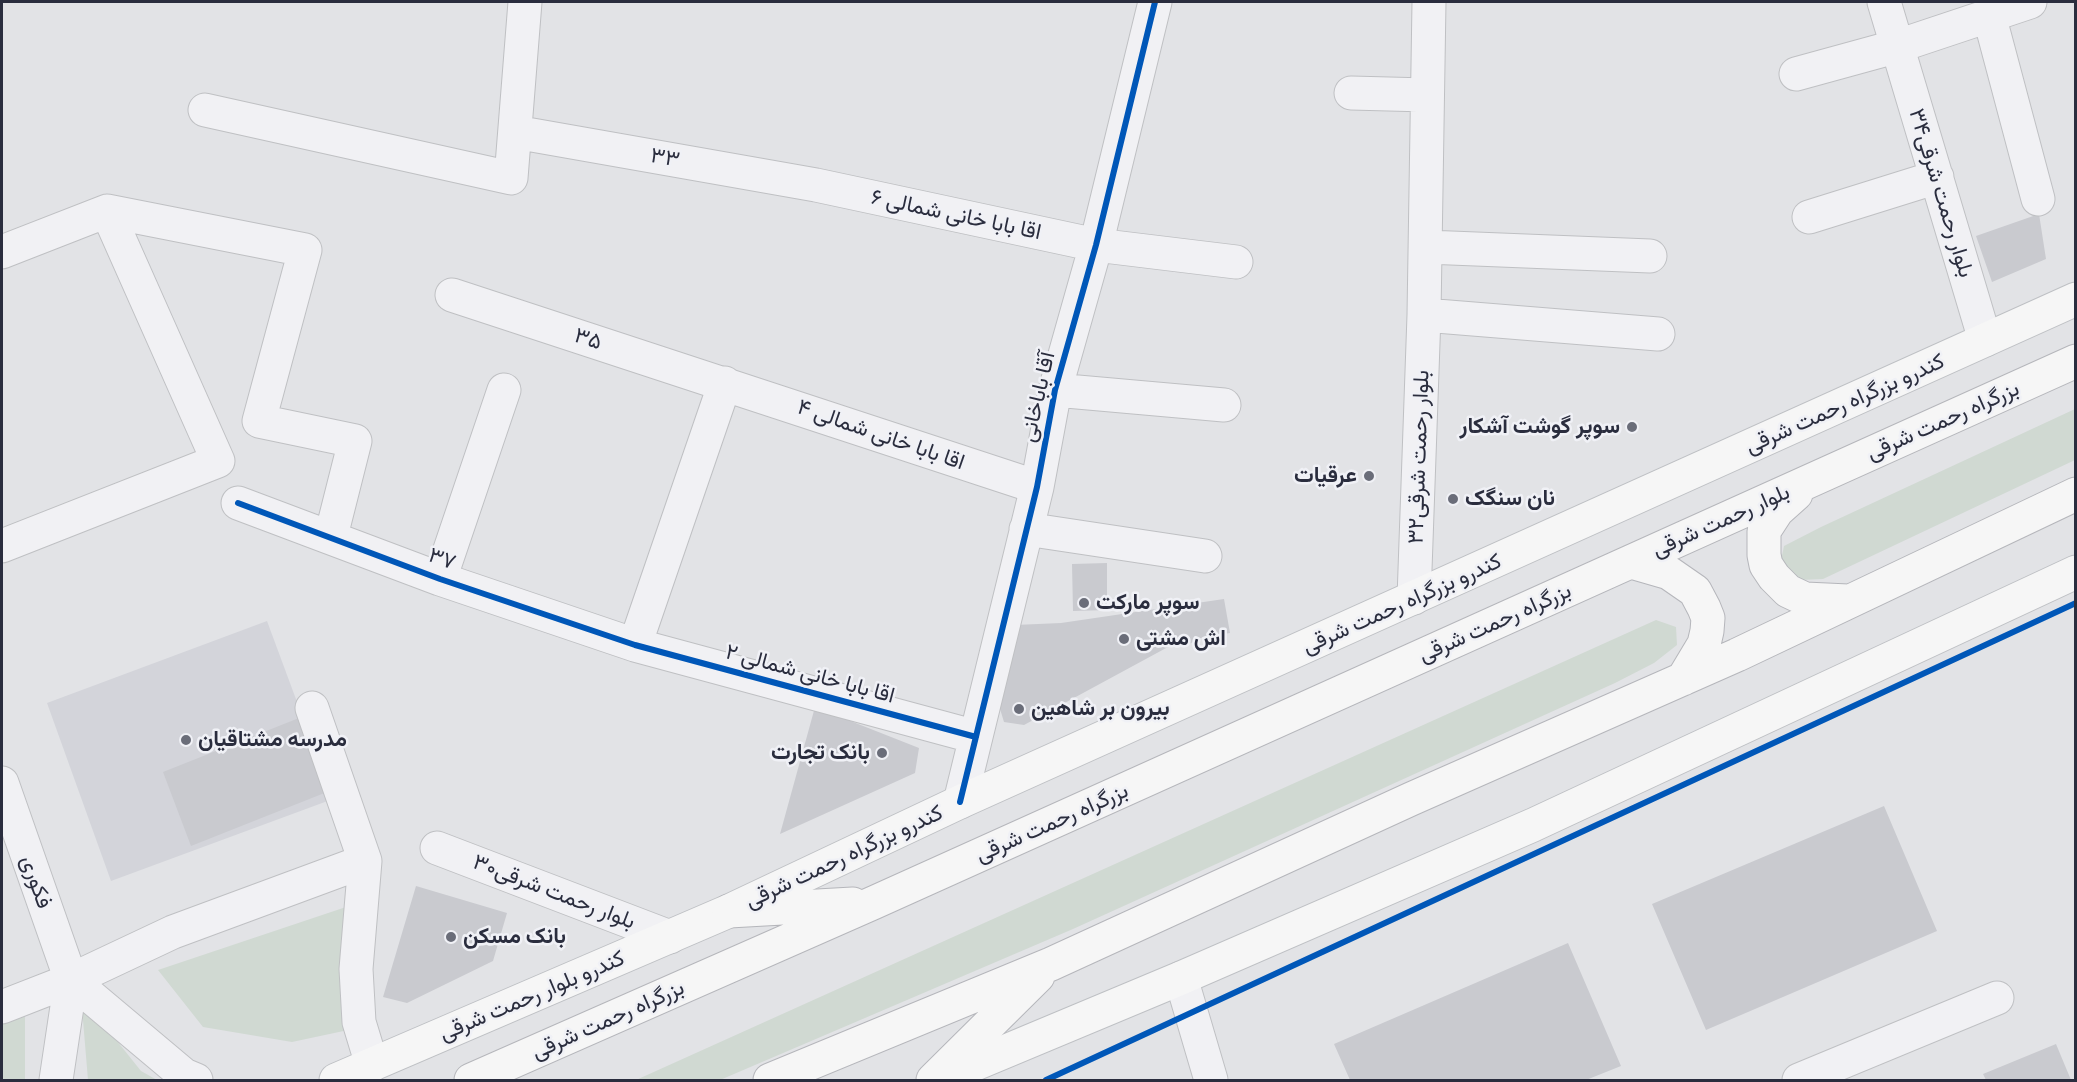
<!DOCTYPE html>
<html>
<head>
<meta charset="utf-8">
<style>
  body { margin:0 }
  #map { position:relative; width:2077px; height:1082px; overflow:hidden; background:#e2e3e6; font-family:Cabin,sans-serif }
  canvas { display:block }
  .frame { position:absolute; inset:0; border:3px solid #2a2d3e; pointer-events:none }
</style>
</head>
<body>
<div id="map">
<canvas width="2077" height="1082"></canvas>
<div class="frame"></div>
</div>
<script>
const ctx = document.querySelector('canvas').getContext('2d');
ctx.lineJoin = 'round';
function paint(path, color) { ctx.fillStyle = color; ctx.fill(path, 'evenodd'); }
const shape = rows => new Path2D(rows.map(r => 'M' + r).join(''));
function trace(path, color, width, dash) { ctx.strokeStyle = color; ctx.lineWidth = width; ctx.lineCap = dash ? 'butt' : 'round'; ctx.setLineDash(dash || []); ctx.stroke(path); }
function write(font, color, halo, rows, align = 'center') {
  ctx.font = font + ' Cabin,Vazirmatn,sans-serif'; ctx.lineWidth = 5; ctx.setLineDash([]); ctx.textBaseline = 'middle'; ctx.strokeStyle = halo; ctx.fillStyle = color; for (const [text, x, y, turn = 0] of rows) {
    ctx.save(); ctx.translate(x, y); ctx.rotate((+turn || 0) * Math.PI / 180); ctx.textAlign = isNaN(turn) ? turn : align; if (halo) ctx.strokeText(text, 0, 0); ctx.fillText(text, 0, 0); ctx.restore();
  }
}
paint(shape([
  [267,621,333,799,111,881,47,703]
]), '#d3d4da');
paint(shape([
  [2075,409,2075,460,1823,579,1799,580,1780,565,1784,546,1821,527],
  [1656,620,1676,627,1677,645,1654,663,1615,683,1073,929,720,1080,636,1080],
  [349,906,353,1029,292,1042,203,1027,158,970],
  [81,996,141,1071,157,1080,88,1080],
  [25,1016,25,1080,2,1080,2,1024]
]), '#d0d9d2');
paint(shape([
  [2039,214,2046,259,1992,282,1976,236],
  [1107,563,1107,610,1073,611,1072,564],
  [1224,599,1230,633,1203,637,1189,644,1168,647,1024,725,1004,722,997,699,1015,625,1061,623],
  [815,707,919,748,915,773,780,834],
  [299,718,327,792,191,846,163,772],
  [1884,806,1937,931,1706,1030,1652,904],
  [416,886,507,913,493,961,407,1003,383,997],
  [1568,943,1621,1066,1586,1080,1350,1080,1334,1044],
  [2056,1044,2071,1080,1986,1080,1983,1074]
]), '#c9cacf');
const minor = shape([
  [1884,2,1985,340],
  [1989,15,2038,199],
  [1796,74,1898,46,2030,2],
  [1351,93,1427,95],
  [205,110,511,178,525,2],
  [515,132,816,185,1096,245,1236,262],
  [1809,217,1937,177],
  [1426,247,1650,256],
  [2,252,107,211,305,250,259,421,355,441,331,536],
  [452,295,1037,487],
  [1424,315,1658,334],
  [1055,390,1224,405],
  [238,503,440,579,635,645,976,737],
  [1026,529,1205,556],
  [2,546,218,461,107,211],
  [440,579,504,390],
  [1414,598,1424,315,1429,2],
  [635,645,725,383],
  [312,708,365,861,356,969,359,1022,372,1065],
  [2,783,71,980,56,1080],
  [960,802,1037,487,1055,390,1096,245,1155,2],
  [437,848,670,937],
  [1181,978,1211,1080],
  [71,980,184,1075,196,1080],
  [2,1007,71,980,173,932,365,861],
  [1799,1080,1997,998]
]);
const major = shape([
  [336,1080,729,911,960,802,2076,299],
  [937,1080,1181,978,1533,825,2076,572]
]);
const highway = shape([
  [1796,494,1777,511,1764,531,1764,555,1766,565,1774,577,1788,591,1805,599,1848,601],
  [1631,562,1669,573,1695,591,1704,608,1708,618,1707,631,1704,644,1683,679],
  [729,911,853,904],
  [471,1080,873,903,2076,361],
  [770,1080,1051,964,1411,799,1737,655,2076,494],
  [933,1080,1038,976]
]);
trace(minor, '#bfc0c3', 35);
trace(major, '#bec0c4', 35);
trace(highway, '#b5b6bb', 35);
trace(minor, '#f1f1f4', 33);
trace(major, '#f6f6f6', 33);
trace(highway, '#f6f6f6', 33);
trace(shape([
  [238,503,440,579,635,645,976,737],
  [960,802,1037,487,1055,390,1096,245,1155,2],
  [1046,1080,2076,603]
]), '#0057b8', 6);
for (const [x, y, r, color] of [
  [1632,427,6,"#6a6d79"],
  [1369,476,6,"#6a6d79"],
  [1453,499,6,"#6a6d79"],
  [1084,603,6,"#6a6d79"],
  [1124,639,6,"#6a6d79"],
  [1019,709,6,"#6a6d79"],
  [186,740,6,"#6a6d79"],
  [882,753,6,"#6a6d79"],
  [451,937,6,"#6a6d79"]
]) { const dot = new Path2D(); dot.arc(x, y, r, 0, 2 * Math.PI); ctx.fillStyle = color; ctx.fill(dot); trace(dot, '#f0f1f6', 2); }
write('22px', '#2a2d3e', '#f0f1f6', [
  ["۳۳",665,158,10],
  ["بلوار رحمت شرقی۳۴",1941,193,73],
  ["۶ اقا بابا خانی شمالی",956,215,12],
  ["۳۵",588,339,18],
  ["آقا باباخانی",1038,397,-77],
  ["کندرو بزرگراه رحمت شرقی",1845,404,-24],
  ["بزرگراه رحمت شرقی",1943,421,-24],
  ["۴ اقا بابا خانی شمالی",881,435,19],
  ["بلوار رحمت شرقی۳۲",1419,457,-88],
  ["بلوار رحمت شرقی",1721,521,-24],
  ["۳۷",442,559,20],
  ["کندرو بزرگراه رحمت شرقی",1402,604,-24],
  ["بزرگراه رحمت شرقی",1495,623,-24],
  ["۲ اقا بابا خانی شمالی",810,674,15],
  ["بزرگراه رحمت شرقی",1052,823,-24],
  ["کندرو بزرگراه رحمت شرقی",844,857,-25],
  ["فکوری",36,882,71],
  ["بلوار رحمت شرقی۳۰",554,892,21],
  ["کندرو بلوار رحمت شرقی",532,996,-23],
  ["بزرگراه رحمت شرقی",608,1020,-24]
]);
write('bold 22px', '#2a2d3e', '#f0f1f6', [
  ["سوپر گوشت آشکار",1620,427,"right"],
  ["عرقیات",1357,476,"right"],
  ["نان سنگک",1465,499],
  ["سوپر مارکت",1096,603],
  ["اش مشتی",1136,639],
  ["بیرون بر شاهین",1031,709],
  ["مدرسه مشتاقیان",198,740],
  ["بانک تجارت",870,753,"right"],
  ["بانک مسکن",463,937]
], 'left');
</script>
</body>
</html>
